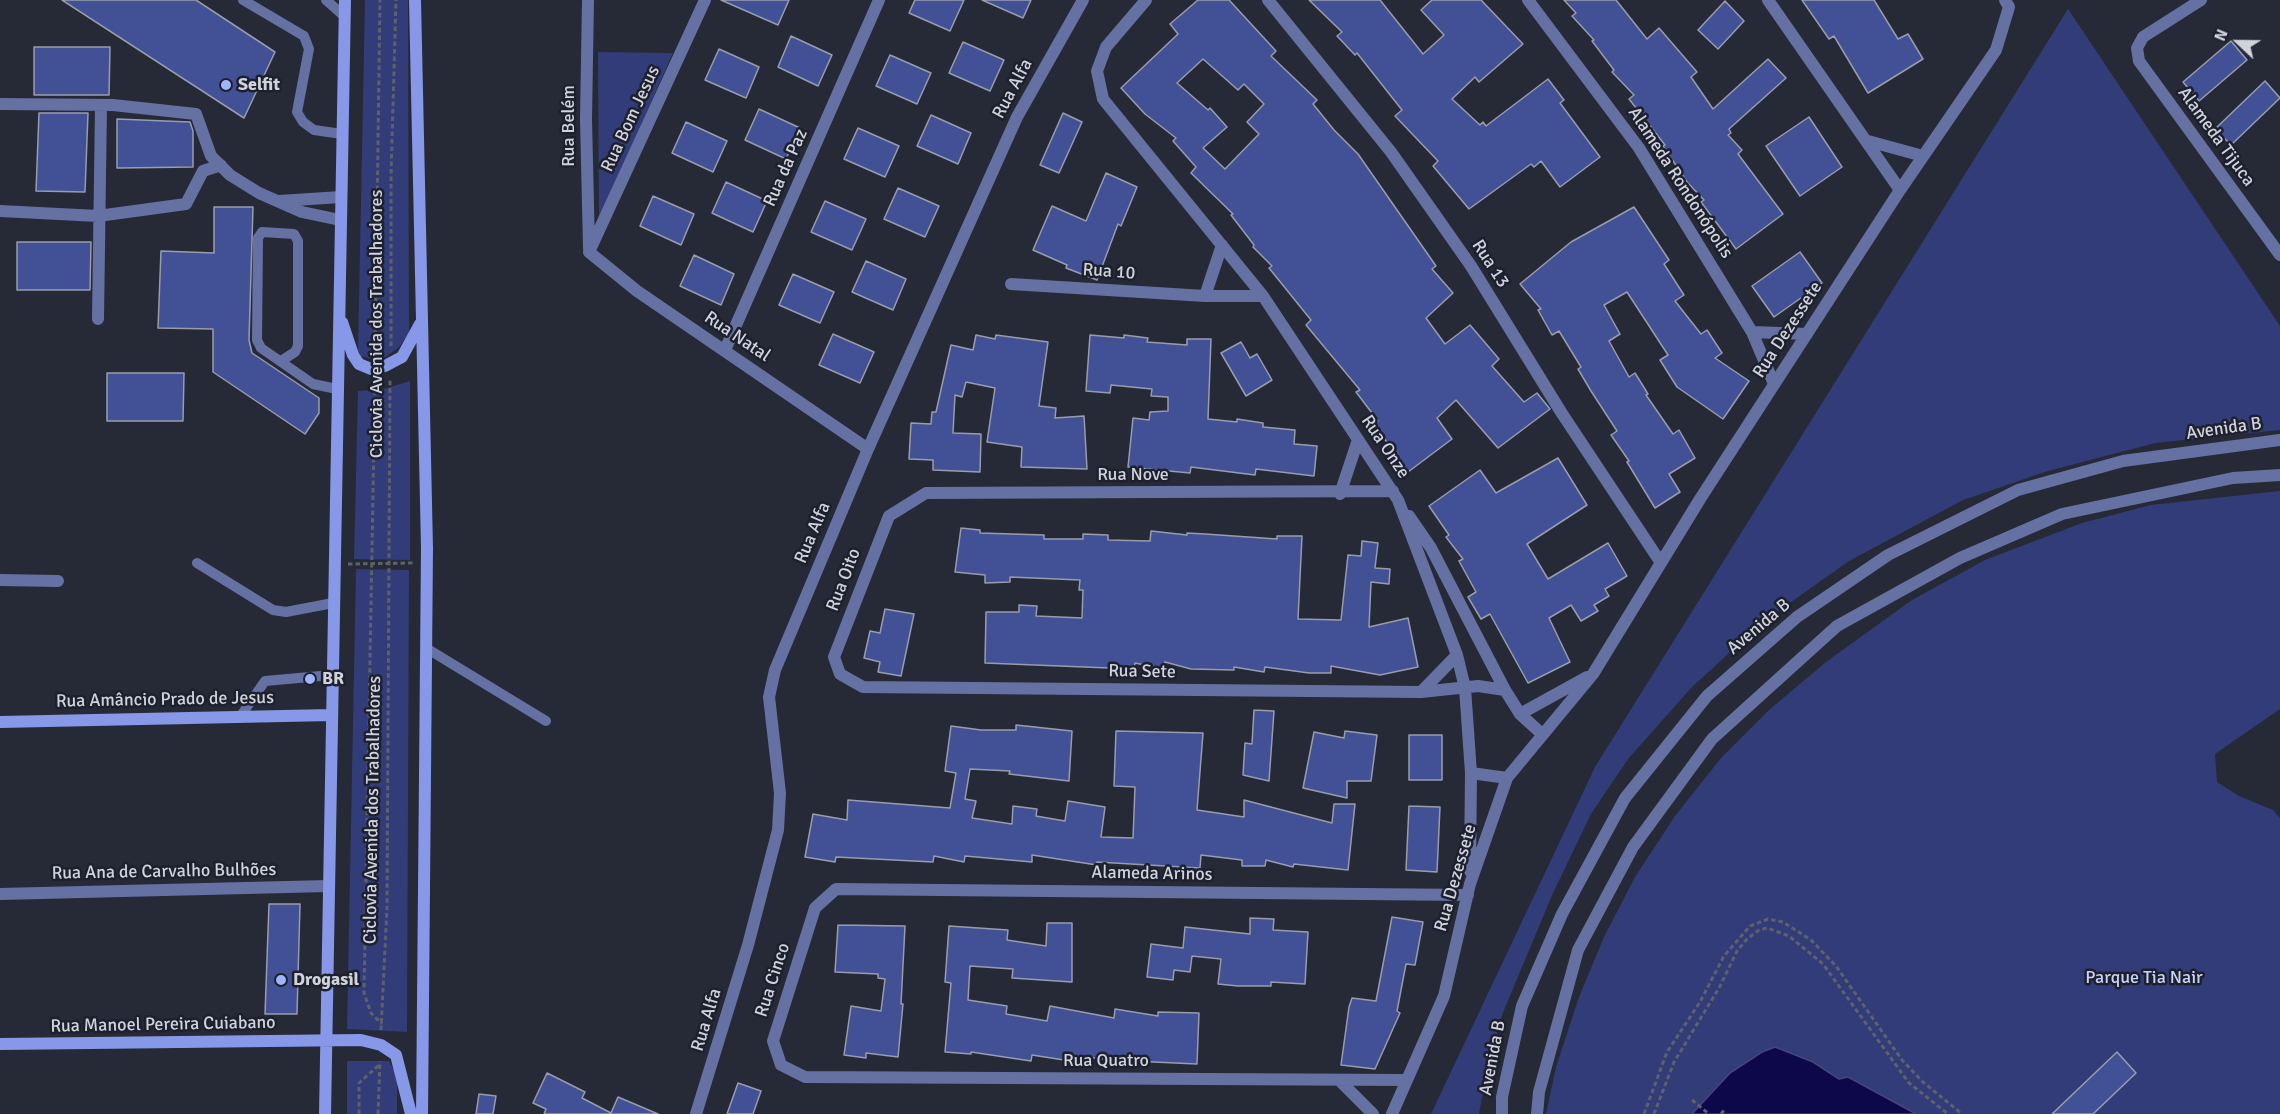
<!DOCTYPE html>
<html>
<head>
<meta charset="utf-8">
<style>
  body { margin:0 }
  #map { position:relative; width:2280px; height:1114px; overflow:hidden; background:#262a37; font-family:Signika,sans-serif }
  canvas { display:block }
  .north { position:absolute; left:2208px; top:12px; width:60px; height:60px; -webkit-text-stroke:4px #1d202d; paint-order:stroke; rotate:292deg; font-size:16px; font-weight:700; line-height:24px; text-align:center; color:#d0d3dc }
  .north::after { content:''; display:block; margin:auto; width:21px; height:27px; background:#d0d3dc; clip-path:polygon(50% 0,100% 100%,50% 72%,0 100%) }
</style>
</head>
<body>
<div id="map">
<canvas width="2280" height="1114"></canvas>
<div class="north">N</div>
</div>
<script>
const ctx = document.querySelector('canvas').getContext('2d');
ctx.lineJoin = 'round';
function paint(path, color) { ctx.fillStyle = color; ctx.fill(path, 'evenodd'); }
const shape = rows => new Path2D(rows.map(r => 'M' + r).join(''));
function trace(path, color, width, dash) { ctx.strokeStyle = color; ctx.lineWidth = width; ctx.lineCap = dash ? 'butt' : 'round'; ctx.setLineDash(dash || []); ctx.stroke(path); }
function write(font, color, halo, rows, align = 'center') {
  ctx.font = font + ' Signika,sans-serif'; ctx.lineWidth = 5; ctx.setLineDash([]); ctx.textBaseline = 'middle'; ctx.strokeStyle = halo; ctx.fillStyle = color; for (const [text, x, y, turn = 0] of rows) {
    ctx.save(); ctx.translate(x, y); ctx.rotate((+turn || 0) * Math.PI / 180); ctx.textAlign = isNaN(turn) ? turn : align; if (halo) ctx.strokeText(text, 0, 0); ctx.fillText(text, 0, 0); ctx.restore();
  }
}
paint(shape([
  [365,0,408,0,409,334,398,348,384,358,372,359,361,356,358,351],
  [2068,9,2280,326,2280,430,2155,443,2048,471,1963,500,1849,561,1763,622,1691,688,1628,759,1591,814,1553,893,1502,1015,1487,1070,1479,1114,1431,1114,1595,767],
  [598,52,673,53,599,219],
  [410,381,410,560,354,559,358,391,384,389],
  [2280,491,2280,709,2215,754,2217,782,2239,796,2273,810,2280,818,2280,1114,1546,1114,1556,1067,1579,997,1604,937,1635,877,1675,816,1721,758,1769,710,1826,662,1912,600,1985,560,2082,523,2151,505],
  [356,569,409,570,407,1032,347,1029],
  [347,1061,389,1061,397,1076,397,1114,347,1114]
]), '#323c78');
const water = shape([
  [1775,1047,1813,1062,1839,1079,1848,1077,1916,1114,1692,1114,1730,1073,1762,1052,1775,1047]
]);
paint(water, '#0c084a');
trace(water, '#474576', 1.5);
const building = shape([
  [62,0,196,0,275,52,244,118,62,0],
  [721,0,789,0,778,25,721,0],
  [915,0,964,0,950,31,909,13,915,0],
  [982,0,1031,0,1023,18,982,0],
  [1198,0,1229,0,1276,51,1271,56,1317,100,1313,104,1334,130,1358,154,1436,266,1432,269,1453,293,1426,318,1445,344,1470,325,1499,359,1492,366,1524,402,1537,393,1550,409,1498,448,1456,400,1437,418,1452,439,1408,472,1389,446,1375,423,1378,421,1356,392,1360,390,1306,325,1311,320,1269,268,1272,266,1253,247,1254,245,1231,215,1233,214,1191,173,1196,167,1173,141,1176,138,1145,114,1121,88,1178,34,1170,24,1198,0],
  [1203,59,1238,90,1244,84,1264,104,1247,122,1259,134,1225,169,1203,148,1227,127,1210,108,1208,110,1177,83,1203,59],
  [1309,0,1380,0,1423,54,1444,35,1421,10,1432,0,1481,0,1523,44,1479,82,1475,77,1452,99,1480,125,1483,122,1486,126,1548,79,1564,100,1560,103,1600,157,1560,187,1541,161,1534,167,1531,164,1469,209,1433,166,1438,161,1395,116,1402,110,1357,53,1355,55,1337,36,1342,32,1309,0],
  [1564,0,1616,0,1647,39,1659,28,1697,72,1691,77,1713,109,1768,59,1786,78,1729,129,1731,133,1728,135,1742,150,1738,154,1783,214,1736,249,1701,202,1704,200,1687,182,1663,146,1665,145,1629,99,1634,95,1612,72,1614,70,1592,41,1594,40,1572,16,1576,13,1564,0],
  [1802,0,1874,0,1898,39,1908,34,1923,59,1868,93,1834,36,1829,39,1802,0],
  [1725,1,1744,21,1718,49,1698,30,1725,1],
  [791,36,832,55,818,86,778,67,791,36],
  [2231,41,2247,60,2199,101,2183,82,2231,41],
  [963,42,1004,60,990,91,949,73,963,42],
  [34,47,110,47,109,95,34,95,34,47],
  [719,49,759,67,746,98,705,80,719,49],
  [890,55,931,73,917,104,876,86,890,55],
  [2265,81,2280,98,2231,145,2215,129,2265,81],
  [759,109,800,128,786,159,745,140,759,109],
  [39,113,88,113,85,192,36,191,39,113],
  [1063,113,1082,122,1059,173,1040,165,1063,113],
  [931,115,971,133,958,164,917,146,931,115],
  [1809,117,1842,167,1800,196,1766,146,1809,117],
  [117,119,190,122,193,131,193,167,117,168,117,119],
  [686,122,727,141,713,172,672,153,686,122],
  [858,128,899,146,885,177,844,159,858,128],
  [1106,173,1137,187,1121,226,1118,224,1097,280,1066,268,1067,265,1033,250,1052,206,1086,221,1106,173],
  [726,182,767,201,753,232,712,213,726,182],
  [898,188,939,206,925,237,884,219,898,188],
  [653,196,694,214,681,245,640,226,653,196],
  [825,201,866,219,852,250,811,232,825,201],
  [214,207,253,207,249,340,252,353,319,398,319,413,305,434,213,372,213,329,158,328,161,251,214,253,214,207],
  [1634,207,1669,260,1664,264,1684,295,1675,301,1701,334,1707,330,1722,353,1715,358,1749,381,1723,419,1677,387,1660,360,1668,355,1627,292,1604,305,1620,334,1609,341,1629,377,1635,373,1648,394,1646,395,1673,434,1679,430,1695,458,1669,474,1680,492,1655,508,1627,462,1629,461,1611,435,1617,431,1591,391,1578,369,1581,367,1559,331,1552,335,1538,310,1541,309,1520,284,1571,242,1634,207],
  [17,242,91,242,90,290,17,290,17,242],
  [1800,252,1822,283,1774,317,1752,286,1800,252],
  [694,255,734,274,721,305,680,286,694,255],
  [866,261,906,279,893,310,852,292,866,261],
  [793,274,834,292,820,323,779,305,793,274],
  [833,334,874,352,860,383,819,365,833,334],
  [976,335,995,339,996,335,1048,342,1039,406,1056,408,1055,418,1084,416,1087,469,1021,467,1022,447,987,442,995,388,966,382,962,397,955,395,953,433,981,434,980,472,933,470,933,460,909,459,911,423,931,424,932,412,936,412,951,345,973,350,976,335],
  [1090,335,1124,338,1124,335,1148,338,1147,342,1187,345,1187,339,1211,339,1208,419,1237,422,1237,419,1263,423,1263,427,1295,430,1294,444,1317,446,1314,476,1256,469,1255,475,1191,467,1190,473,1128,467,1133,418,1149,420,1150,412,1168,411,1168,397,1151,396,1152,389,1111,385,1110,393,1086,391,1090,335],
  [1241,342,1250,358,1257,354,1272,380,1246,396,1221,353,1241,342],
  [107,373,184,373,183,421,107,421,107,373],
  [1558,458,1587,505,1527,544,1548,579,1608,543,1627,576,1605,589,1609,596,1594,605,1598,611,1581,621,1571,605,1549,618,1570,662,1528,683,1490,614,1481,619,1468,597,1476,592,1459,561,1463,559,1446,537,1449,535,1429,506,1480,470,1496,493,1558,458],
  [961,528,980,530,980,533,1044,535,1044,539,1083,539,1083,534,1108,535,1108,540,1150,541,1151,531,1187,535,1187,533,1205,534,1277,539,1277,536,1302,536,1298,619,1341,620,1348,555,1361,556,1362,541,1378,543,1375,568,1390,569,1389,584,1371,582,1369,627,1408,618,1418,667,1380,675,1331,666,1331,673,1309,673,1265,667,1264,672,1234,667,1234,670,1191,669,1165,662,1164,669,1135,663,1134,669,985,663,986,612,1019,612,1019,605,1037,606,1036,616,1082,618,1083,590,1079,590,1080,580,1010,577,1010,582,985,583,985,575,955,572,961,528],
  [885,609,914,614,901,676,878,672,880,662,864,658,870,631,880,633,885,609],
  [1254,710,1274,711,1269,781,1243,775,1245,743,1252,744,1254,710],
  [1016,725,1072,731,1069,781,1009,774,1010,771,970,769,965,799,976,801,972,818,1012,824,1013,806,1037,809,1036,816,1065,821,1068,801,1105,807,1101,837,1133,838,1135,787,1114,786,1116,731,1203,733,1197,810,1244,817,1244,800,1332,823,1334,804,1355,804,1348,870,1294,864,1293,867,1266,860,1265,866,1242,866,1242,860,1201,855,1200,868,1097,862,1097,865,1032,855,1032,862,965,856,964,862,934,856,933,862,836,857,835,862,805,857,813,814,847,820,848,800,950,808,956,773,945,771,951,726,981,730,1016,730,1016,725],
  [1345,731,1377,735,1371,781,1347,781,1347,798,1303,788,1314,732,1344,738,1345,731],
  [1409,735,1442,735,1442,780,1409,780,1409,735],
  [1409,806,1440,807,1437,872,1406,870,1409,806],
  [269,904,300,904,297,1014,265,1014,269,904],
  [1392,917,1423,922,1415,965,1406,964,1397,1011,1400,1013,1375,1069,1341,1065,1349,1007,1352,998,1376,1001,1392,917],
  [1250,918,1274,919,1273,930,1308,932,1305,984,1271,982,1271,986,1238,986,1218,984,1221,959,1192,956,1190,972,1174,970,1173,980,1147,977,1151,944,1183,948,1185,927,1250,934,1250,918],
  [1047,923,1072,923,1072,982,1012,978,1013,969,970,966,968,1000,1007,1006,1006,1014,1047,1021,1050,1006,1114,1018,1115,1009,1158,1016,1158,1012,1199,1013,1197,1064,1132,1061,1132,1063,1065,1054,1064,1060,1032,1055,1031,1061,971,1052,971,1054,945,1052,951,983,945,982,949,926,1008,930,1007,940,1046,946,1047,923],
  [838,925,905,926,901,1004,903,1004,898,1057,866,1053,866,1058,844,1055,851,1006,881,1011,885,979,878,978,878,974,835,972,838,925],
  [2117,1052,2136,1073,2093,1114,2052,1114,2117,1052],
  [547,1073,585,1092,582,1098,611,1113,618,1097,658,1114,544,1114,546,1109,533,1103,547,1073],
  [738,1083,761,1091,753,1114,727,1114,738,1083],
  [479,1094,496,1096,493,1114,476,1114,479,1094]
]);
paint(building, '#425095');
trace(building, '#989dae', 1.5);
trace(shape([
  [391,346,391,176,396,0],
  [375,355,380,0],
  [375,383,364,993,371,1013,382,1024],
  [348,564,413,563],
  [381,1030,387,908,390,380],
  [1692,1100,1709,1114],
  [359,1114,359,1083,379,1065],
  [378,1114,380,1061],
  [1644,1114,1667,1052,1700,1002,1724,956,1750,926,1768,919,1783,922,1811,940,1836,966,1902,1060,1923,1082,1962,1114],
  [1654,1114,1674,1062,1719,988,1737,951,1747,939,1759,930,1767,928,1789,936,1823,964,1909,1083,1948,1114],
  [1721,1114,1725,1109]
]), '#5e616d', 3, [4.5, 3]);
trace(shape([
  [243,0,304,36,309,49,297,112,303,122,314,130,342,134],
  [326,0,344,16],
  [281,361,295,352,298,346,298,241,294,234,262,232,258,238,257,340,261,348,313,384,337,389],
  [197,563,273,610,286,612,333,603],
  [426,648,546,721],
  [240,717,265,681,332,675]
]), '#6571a2', 10);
trace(shape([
  [588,0,586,119,589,248],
  [1146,0,1106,47,1097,71,1103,99,1263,296,1398,500,1457,655,1465,688,1471,773,1470,871],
  [1268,0,1391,152,1471,266,1561,412,1661,563],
  [1528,0,1639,148,1752,332,1774,384],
  [1768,0,1900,190],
  [2201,0,2143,37,2137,48,2139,61,2280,255],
  [0,104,113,105,196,114,211,156,230,175,259,193,302,212,340,220],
  [1868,141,1923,156],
  [279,201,341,197],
  [0,211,98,216,186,204,203,171,221,165],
  [589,252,637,291,868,449],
  [589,252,705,0],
  [1011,284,1205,296,1263,296],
  [1205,296,1222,245],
  [98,319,101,105],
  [1752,332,1807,334],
  [725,350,879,0],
  [1393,491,926,493,889,516,834,657,840,674,863,687,1421,692,1478,686,1505,690],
  [1340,494,1358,440],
  [1409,516,1431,548,1505,690,1520,714,1542,734],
  [0,580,58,581],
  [1421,692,1457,655],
  [1520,714,1587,677],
  [1471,773,1507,778],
  [0,894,328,886],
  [1339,1080,1373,1114],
  [1406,1080,805,1077,781,1065,773,1041,815,908,836,889,1468,895],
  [696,1114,748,945,778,830,780,793,769,697,775,670,868,449,1017,117,1083,0],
  [1392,1114,1444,996,1470,884,1507,778,1593,674,1700,499,1900,190,1996,50,2009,7,2005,0],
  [1502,1114,1502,1097,1522,1006,1562,914,1625,798,1707,696,1797,617,1888,555,2018,490,2123,461,2280,440],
  [1537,1114,1539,1092,1578,950,1633,847,1712,739,1837,626,1960,558,2062,514,2233,478,2280,475]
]), '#6571a2', 12);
trace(shape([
  [415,0,427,548,422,1114],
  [342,322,353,355,359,364,371,369,385,366,402,357,420,324],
  [0,722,331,715],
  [0,1044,361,1040,381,1045,396,1055,411,1114],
  [325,1114,345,0]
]), '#8698e7', 12);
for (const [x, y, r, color] of [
  [226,85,6,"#a0b3fd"],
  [310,679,6,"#a0b3fd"],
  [281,980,6,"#a0b3fd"]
]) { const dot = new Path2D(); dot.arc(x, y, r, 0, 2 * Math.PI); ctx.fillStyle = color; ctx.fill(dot); trace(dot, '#1d202d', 2); }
write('bold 18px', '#d0d3dc', '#1d202d', [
  ["Selfit",238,85],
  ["BR",322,679],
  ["Drogasil",293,980]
], 'left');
write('18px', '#d0d3dc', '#1d202d', [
  ["Rua Alfa",1013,89,-62],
  ["Rua Bom Jesus",631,119,-65],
  ["Rua Belém",569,126,-90],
  ["Alameda Tijuca",2216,137,54],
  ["Rua da Paz",786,168,-66],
  ["Alameda Rondonópolis",1680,183,57],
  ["Rua 13",1490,264,57],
  ["Rua 10",1109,272,4],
  ["Ciclovia Avenida dos Trabalhadores",377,324,-90],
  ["Rua Dezessete",1788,330,-57],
  ["Rua Natal",737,337,34],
  ["Avenida B",2224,429,-8],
  ["Rua Onze",1385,447,56],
  ["Rua Nove",1133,475],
  ["Rua Alfa",813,533,-67],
  ["Rua Oito",844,580,-69],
  ["Avenida B",1759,627,-40],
  ["Rua Sete",1142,672,1],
  ["Rua Amâncio Prado de Jesus",165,700,-1],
  ["Ciclovia Avenida dos Trabalhadores",373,810,-89],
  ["Rua Ana de Carvalho Bulhões",164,872,-1],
  ["Alameda Arinos",1152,874,1],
  ["Rua Dezessete",1456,878,-74],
  ["Rua Cinco",773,980,-72],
  ["Rua Alfa",707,1020,-73],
  ["Rua Manoel Pereira Cuiabano",163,1025,-1],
  ["Avenida B",1493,1058,-79],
  ["Rua Quatro",1106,1061]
]);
write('18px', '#c8d3fc', '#1d202d', [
  ["Parque Tia Nair",2144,978]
]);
</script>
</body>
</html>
